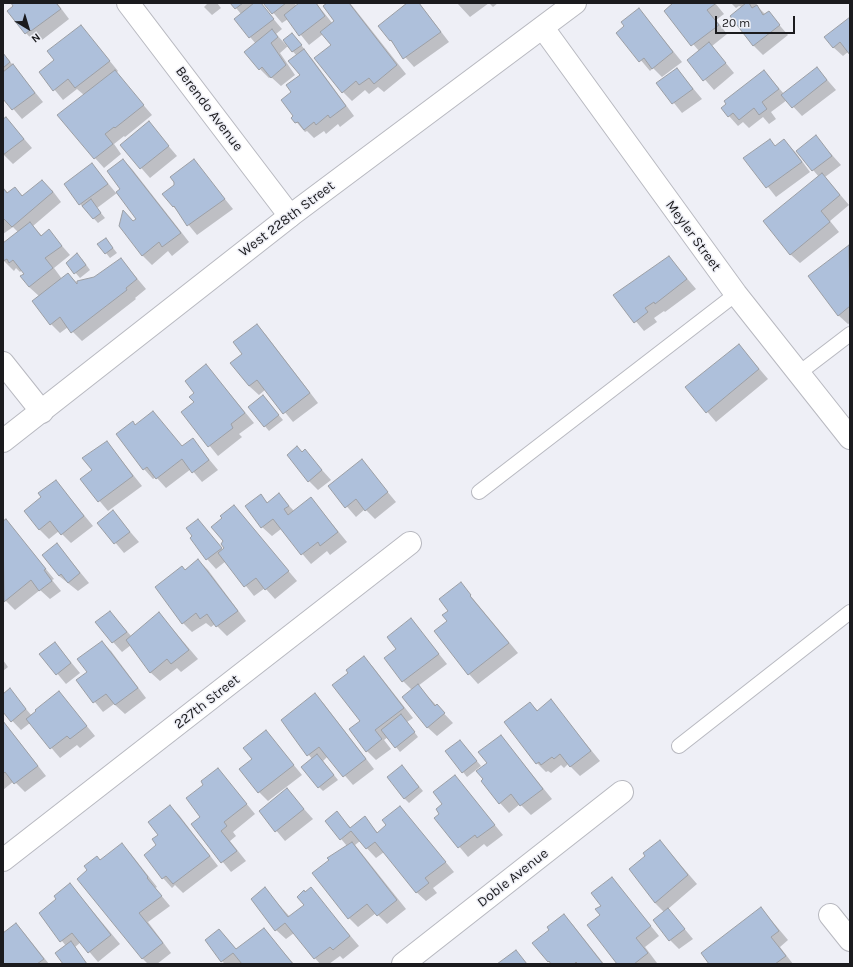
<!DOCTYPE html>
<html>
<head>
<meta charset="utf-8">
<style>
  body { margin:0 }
  #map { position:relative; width:853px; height:967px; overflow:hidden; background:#eeeff6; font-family:Karla,sans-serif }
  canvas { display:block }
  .frame { position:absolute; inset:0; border:4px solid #1b1b1e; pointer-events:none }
  .north { position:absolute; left:8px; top:8px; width:40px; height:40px; -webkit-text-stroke:3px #eeeff6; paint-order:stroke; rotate:142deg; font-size:11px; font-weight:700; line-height:16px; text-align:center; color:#1b1b1e }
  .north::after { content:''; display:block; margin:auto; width:14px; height:18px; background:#1b1b1e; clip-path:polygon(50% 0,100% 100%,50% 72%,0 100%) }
  .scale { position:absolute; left:715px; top:16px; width:80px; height:18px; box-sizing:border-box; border:2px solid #1b1b1e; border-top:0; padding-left:5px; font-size:12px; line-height:14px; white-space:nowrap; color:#1b1b1e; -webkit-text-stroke:3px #eeeff6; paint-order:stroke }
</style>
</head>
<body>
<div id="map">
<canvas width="853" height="967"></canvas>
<div class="frame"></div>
<div class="north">N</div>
<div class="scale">20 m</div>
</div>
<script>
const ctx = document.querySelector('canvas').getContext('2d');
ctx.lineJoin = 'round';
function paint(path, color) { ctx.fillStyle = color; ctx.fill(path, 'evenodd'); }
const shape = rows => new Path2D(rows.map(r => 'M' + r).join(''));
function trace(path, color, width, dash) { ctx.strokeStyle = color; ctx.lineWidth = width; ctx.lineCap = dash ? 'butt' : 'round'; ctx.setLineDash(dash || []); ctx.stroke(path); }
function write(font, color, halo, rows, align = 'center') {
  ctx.font = font + ' Karla,sans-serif'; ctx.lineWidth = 3; ctx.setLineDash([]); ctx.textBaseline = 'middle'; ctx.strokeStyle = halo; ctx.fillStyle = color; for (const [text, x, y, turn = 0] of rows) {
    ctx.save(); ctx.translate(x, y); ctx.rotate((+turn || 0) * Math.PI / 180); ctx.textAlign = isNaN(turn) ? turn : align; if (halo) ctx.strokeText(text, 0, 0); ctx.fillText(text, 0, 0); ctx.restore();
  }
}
paint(shape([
  [13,3,57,3,69,19,42,40,40,39,35,43,26,33],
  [208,3,217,3,221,8,212,15,204,7],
  [232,3,260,3,282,29,276,34,287,46,296,38,305,50,304,51,313,60,354,116,340,127,338,124,326,134,324,131,314,138,307,131,305,132,293,118,295,116,293,92,301,76,297,56,288,46,280,53,295,75,281,86,271,77,269,78,260,69,256,44,235,19,241,14],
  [265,3,294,3,297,6,301,3,316,3,333,24,336,21,328,3,350,3,406,74,384,92,378,87,369,94,365,90,352,101,343,92,332,45,323,34,309,45,288,19,282,23],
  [409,3,419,3,449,42,414,67,390,40],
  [457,3,489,3,470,17],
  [489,3,498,3,493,7],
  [674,3,715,3,724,14,716,20,727,34,712,46,734,73,714,90,688,60,699,51,665,11],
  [731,3,759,3,756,5,766,15,768,12,788,35,763,55,753,45,742,7,739,6,736,8],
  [639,9,682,62,662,77,653,68,650,71,618,33,626,27],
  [850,18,850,54,848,52,843,56,833,47],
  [81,26,118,71,116,73,152,115,125,137,124,136,114,144,121,154,104,168,95,158,84,95,77,89,63,100,40,72,55,60],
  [3,53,43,102,22,119,3,97],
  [817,68,836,90,802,116,787,100,771,112,776,119,769,124,763,117,749,128,743,122,738,126,729,116,764,71,784,94],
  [677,69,702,99,682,113,658,83],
  [6,118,32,148,13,164,3,154,3,121],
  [149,123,177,156,150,178,121,145],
  [816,137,841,165,825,177,849,205,830,221,839,232,800,263,790,254,819,177,798,152,796,153,810,172,776,197,745,158,769,140,776,147,784,140,796,153],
  [123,160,132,169,189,242,172,256,168,251,152,265,142,255,134,222,138,219,117,193,97,208,105,218,98,223,80,204,92,164,116,193,121,189],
  [194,161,233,209,197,235,173,206,175,185,171,178],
  [3,187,8,193,15,189,23,196,52,190,61,202,33,226,42,236,49,231,70,255,54,268,62,279,68,274,78,284,94,278,121,259,146,289,135,298,136,299,82,341,68,327,60,333,51,324,39,296,29,287,25,274,22,270,20,272,16,268,14,271,3,260,3,243,18,232,13,227,3,234],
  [110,244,117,253,110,258,106,253],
  [849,246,850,323,848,324,838,315,809,277],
  [669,257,696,289,665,312,664,311,654,318,657,322,644,331,614,295],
  [82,259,90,270,80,278,67,263],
  [257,326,266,335,318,403,293,422,266,389,259,395,249,386,243,354],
  [739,345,768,379,716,422,686,387],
  [206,365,254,423,239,434,242,437,218,456,182,412,195,402,196,393],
  [267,401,283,420,269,431,249,407],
  [136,426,183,447,193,440,218,470,202,482,191,469,166,488,156,477,153,479,144,469],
  [107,442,142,486,108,511,82,480,93,471],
  [305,451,331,480,318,490,309,481,303,453],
  [361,460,396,502,375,519,365,509,356,517,329,486],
  [56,481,93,526,71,543,59,531,49,539,39,529,43,498],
  [279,495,294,511,311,498,347,542,330,555,327,551,311,564,281,529,272,536,262,527,261,496,268,503],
  [234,507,297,581,275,599,265,588,254,596,226,561,216,569,207,559,198,521,223,550,225,548,223,518],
  [113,512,139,542,124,553,99,523],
  [6,520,54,579,52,580,61,591,50,599,40,590,15,610,3,598,3,522],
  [57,544,89,583,78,591,59,576,44,555],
  [198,560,208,570,246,621,227,636,215,624,211,627,206,623,192,632,183,623,156,588,185,571],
  [460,583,518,653,478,684,469,674,448,621,449,611],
  [110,612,132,637,138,632,137,631,159,613,198,659,181,672,177,668,160,681,150,672,131,645,122,652,96,623],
  [411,619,447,664,418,686,453,723,437,736,427,727,412,690,403,681,398,649],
  [102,642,111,651,146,698,125,714,114,704,103,712,77,680,89,672],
  [55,643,80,673,66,684,41,654],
  [364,657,373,667,413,718,407,722,418,737,400,752,388,737,384,740,391,749,376,760,367,751,349,673],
  [3,660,8,667,3,671],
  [10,690,32,716,59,692,95,736,80,748,77,745,60,758,30,723,21,730,3,711,3,695],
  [315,694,324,704,374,769,353,785,328,756,323,761,338,780,323,791,319,787,312,759,282,720],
  [551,701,600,761,580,776,568,764,564,768,561,765,551,773,548,771,546,772,537,763,530,703,538,711],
  [3,721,46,776,25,792,14,781,3,790],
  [266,731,302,775,268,801,259,792,253,759],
  [501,736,552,799,531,815,520,804,509,813,500,803,488,763],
  [464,745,481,766,467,777,463,772],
  [402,766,423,791,409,803,404,798],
  [218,769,255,814,233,832,236,836,230,841,246,861,231,872,192,824,201,817],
  [455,776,503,835,487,847,484,844,468,857,436,819,441,815],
  [287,790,313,819,285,841,260,811],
  [170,806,179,815,218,866,183,893,175,885,172,888,163,878,158,846],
  [400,807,454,872,433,888,437,893,426,901,413,889,384,852,376,858,360,841,355,845,406,909,387,924,376,913,358,927,349,918,347,846,326,821,337,813,351,828,365,818,378,833,388,826],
  [660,841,697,884,668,909,693,939,679,949,670,940,664,912,655,903,631,869,647,856],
  [122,845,131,854,157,887,155,888,170,906,148,922,171,953,157,964,148,964,143,959,78,879],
  [612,878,659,936,645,947,657,963,655,964,618,964,601,915,602,906],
  [70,884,120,944,98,962,81,942,75,947,87,964,64,964,66,946,40,913,57,900],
  [265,889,290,917,305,905,311,889,359,946,343,959,340,956,329,964,320,964,294,933,286,939,276,930],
  [761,908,788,940,780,947,793,964,711,964],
  [564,915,573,925,604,964,551,964,534,943,551,930],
  [16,925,25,934,49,964,3,964,3,935],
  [263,929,294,964,243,964,242,962,240,964,225,964,222,961,219,930,237,950]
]), '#0003');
const building = shape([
  [11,3,56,3,61,9,31,31,30,30,25,34,7,11,13,6,11,3],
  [230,3,243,3,235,9,230,3],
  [254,3,261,3,274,19,249,38,234,19,254,3],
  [263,3,286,3,272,14,263,3],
  [299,3,316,3,325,16,299,36,284,15,299,3],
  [327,3,349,3,397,65,374,84,369,78,359,85,356,81,342,93,314,58,331,45,320,32,334,21,323,6,327,3],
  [407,3,419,3,441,32,403,59,391,40,390,41,378,26,407,3],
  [673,3,714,3,715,4,707,10,719,25,691,46,664,11,673,3],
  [746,3,749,3,752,8,757,5,763,15,769,11,780,25,753,46,730,16,746,3],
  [639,8,673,52,652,69,644,58,639,62,616,33,624,26,621,22,639,8],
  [850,17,850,55,840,42,833,48,824,37,850,17],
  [81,25,110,61,75,88,68,79,53,91,39,72,54,60,47,51,81,25],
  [272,29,278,37,271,43,286,65,271,78,262,67,259,70,244,52,272,29],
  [292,33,302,45,292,52,283,40,292,33],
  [709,42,726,63,703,81,687,60,709,42],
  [304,49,346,106,330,118,328,115,316,125,314,122,304,130,298,122,295,123,291,118,293,116,281,100,291,92,286,85,300,75,288,61,304,49],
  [3,53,10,62,3,68,3,53],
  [13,64,35,93,12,110,3,99,3,72,13,64],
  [817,67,827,80,792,108,781,95,817,67],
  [677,68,693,89,672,104,656,83,677,68],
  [115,70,144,105,115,128,114,127,105,134,113,144,94,159,57,115,115,70],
  [764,70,779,89,762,102,767,109,759,115,754,108,739,120,733,113,728,117,721,108,726,104,724,101,764,70],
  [6,117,24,139,3,155,3,119,6,117],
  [149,121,169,146,140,169,120,145,149,121],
  [816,135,832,156,812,171,796,151,816,135],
  [770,139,775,146,784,139,802,162,766,188,743,158,770,139],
  [123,159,181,233,162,247,159,242,142,256,119,226,123,210,133,221,136,219,116,192,120,189,107,171,123,159],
  [194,159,225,199,187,226,174,206,173,207,162,194,174,185,174,182,170,177,194,159],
  [92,163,108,184,79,205,64,184,92,163],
  [822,173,840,195,821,211,830,222,790,255,763,221,822,173],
  [42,180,53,192,12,227,3,218,3,188,7,193,15,187,22,196,42,180],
  [91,199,101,213,93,219,82,206,91,199],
  [30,222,41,236,49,229,62,246,45,258,53,268,29,287,20,276,24,274,13,260,9,263,7,259,3,261,3,243,30,222],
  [106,238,113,248,105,254,97,244,106,238],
  [849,245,850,306,838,316,808,276,849,245],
  [77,253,86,265,74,274,66,263,77,253],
  [669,256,687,279,655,304,654,302,645,308,648,312,634,323,613,295,669,256],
  [121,258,137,279,126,288,127,290,71,333,60,317,50,325,32,301,68,273,77,284,77,281,94,277,121,258],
  [257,324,310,393,283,414,257,380,249,386,230,363,242,354,233,342,257,324],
  [739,344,759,369,706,413,685,387,739,344],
  [206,364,245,413,231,424,233,428,208,447,181,412,194,402,189,397,194,393,185,381,206,364],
  [263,395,279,415,264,427,248,407,263,395],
  [153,411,182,446,193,438,209,460,192,473,182,459,156,479,147,467,143,470,116,434,133,421,135,425,153,411],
  [107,441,133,476,98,502,80,479,92,470,82,458,107,441],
  [297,446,302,452,305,449,322,470,308,482,287,455,297,446],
  [362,459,388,492,365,511,356,499,345,508,328,486,362,459],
  [56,480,84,516,61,535,50,521,39,530,24,511,41,497,38,493,56,480],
  [279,493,289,506,284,509,288,515,311,497,338,532,320,546,318,542,301,555,273,519,261,528,245,506,261,494,267,503,279,493],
  [234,505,289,571,265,590,256,578,244,587,218,553,224,548,221,544,223,541,211,527,222,518,220,516,234,505],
  [113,510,130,532,114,544,97,523,113,510],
  [6,519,46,569,44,570,52,581,39,591,31,580,4,602,3,521,6,519],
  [198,519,222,548,206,560,190,538,192,536,186,528,198,519],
  [57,543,80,573,68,583,61,574,59,576,42,555,57,543],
  [198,559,238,611,216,627,207,614,200,619,196,613,182,624,155,587,182,566,185,570,198,559],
  [461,582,471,595,470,596,509,643,468,675,434,631,447,621,442,615,448,611,439,599,461,582],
  [110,611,127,632,112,643,95,622,110,611],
  [159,612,189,650,171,664,167,659,150,673,126,640,159,612],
  [411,618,439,654,402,682,384,658,396,649,387,637,411,618],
  [102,641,138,688,115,705,106,694,93,703,76,680,87,672,77,659,102,641],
  [55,642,71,663,56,675,39,654,55,642],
  [364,656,404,708,375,730,382,739,366,752,349,729,360,721,332,685,348,673,346,670,364,656],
  [418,684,435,706,437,704,445,713,427,728,402,697,418,684],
  [10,688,26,709,11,722,3,712,3,694,10,688],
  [59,691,87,726,70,739,67,736,50,749,26,719,36,711,35,710,59,691],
  [315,693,366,759,343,777,319,747,307,756,281,720,315,693],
  [551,699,591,751,570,767,560,754,554,759,552,757,541,765,539,762,536,764,504,722,530,702,537,711,551,699],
  [401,714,415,732,395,748,381,730,401,714],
  [3,721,38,766,14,784,5,772,3,774,3,721],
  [266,730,294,765,258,793,239,769,252,759,243,748,266,730],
  [501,735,543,789,520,806,511,794,499,804,481,781,483,779,476,771,487,763,478,752,501,735],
  [460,740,477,761,462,773,445,751,460,740],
  [317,754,334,775,318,788,301,767,317,754],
  [402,765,419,787,404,799,387,777,402,765],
  [218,768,247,804,224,822,227,826,221,831,237,851,221,863,191,824,200,817,186,798,203,785,201,781,218,768],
  [455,775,495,825,477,838,475,835,458,848,434,818,439,814,436,809,442,804,433,792,455,775],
  [287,788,304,809,275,832,259,811,287,788],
  [170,805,210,856,173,884,166,876,162,879,144,855,156,845,152,839,158,835,148,822,170,805],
  [400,806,446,862,425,878,429,883,416,893,375,842,366,849,351,831,340,840,325,821,337,811,350,828,365,816,377,833,386,825,382,820,400,806],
  [660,840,688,875,655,903,629,869,645,856,643,853,660,840],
  [352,842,397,900,377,916,367,904,348,919,312,873,329,860,327,858,352,842],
  [122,843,148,877,147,878,162,896,139,913,163,943,142,959,77,879,87,870,84,866,97,856,100,860,122,843],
  [612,877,651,926,636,938,648,953,634,964,617,964,587,925,600,915,595,909,601,906,591,893,612,877],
  [70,883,111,935,88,953,72,933,60,942,39,913,56,899,54,896,70,883],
  [265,887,288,917,304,905,297,897,304,890,305,892,311,887,350,936,333,950,330,947,314,959,285,923,275,931,251,899,265,887],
  [761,907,779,931,771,937,786,956,775,964,709,964,701,953,761,907],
  [668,908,685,929,669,941,653,920,668,908],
  [564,914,603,964,578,964,576,962,574,964,551,964,549,961,548,962,532,943,549,930,547,927,564,914],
  [16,923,44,959,37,964,3,964,3,933,16,923],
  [264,928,293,964,242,964,233,953,221,962,205,940,219,929,236,949,264,928],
  [71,941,87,964,63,964,55,953,71,941],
  [516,950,527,964,497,964,516,950]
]);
paint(building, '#aec0db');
trace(building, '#9c9fa5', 1);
const service = shape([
  [799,373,850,334],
  [479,492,736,294],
  [679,746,850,612]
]);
const minor = shape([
  [128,3,290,216],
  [543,28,736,294,850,438],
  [3,363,42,412],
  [3,860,410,543],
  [830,915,850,940],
  [403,964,622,792]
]);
const tertiary = shape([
  [3,441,290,216,575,3]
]);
trace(service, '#b8b9c0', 16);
trace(minor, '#b8b9c0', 24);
trace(tertiary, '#b8b9c0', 24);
trace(service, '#fff', 14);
trace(minor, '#fff', 22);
trace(tertiary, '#fff', 22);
write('14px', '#1b1b1e', '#eeeff6', [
  ["Berendo Avenue",209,109,53],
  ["West 228th Street",287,219,-37],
  ["Meyler Street",693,236,54],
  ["227th Street",207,702,-38],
  ["Doble Avenue",513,878,-38]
]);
</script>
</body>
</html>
